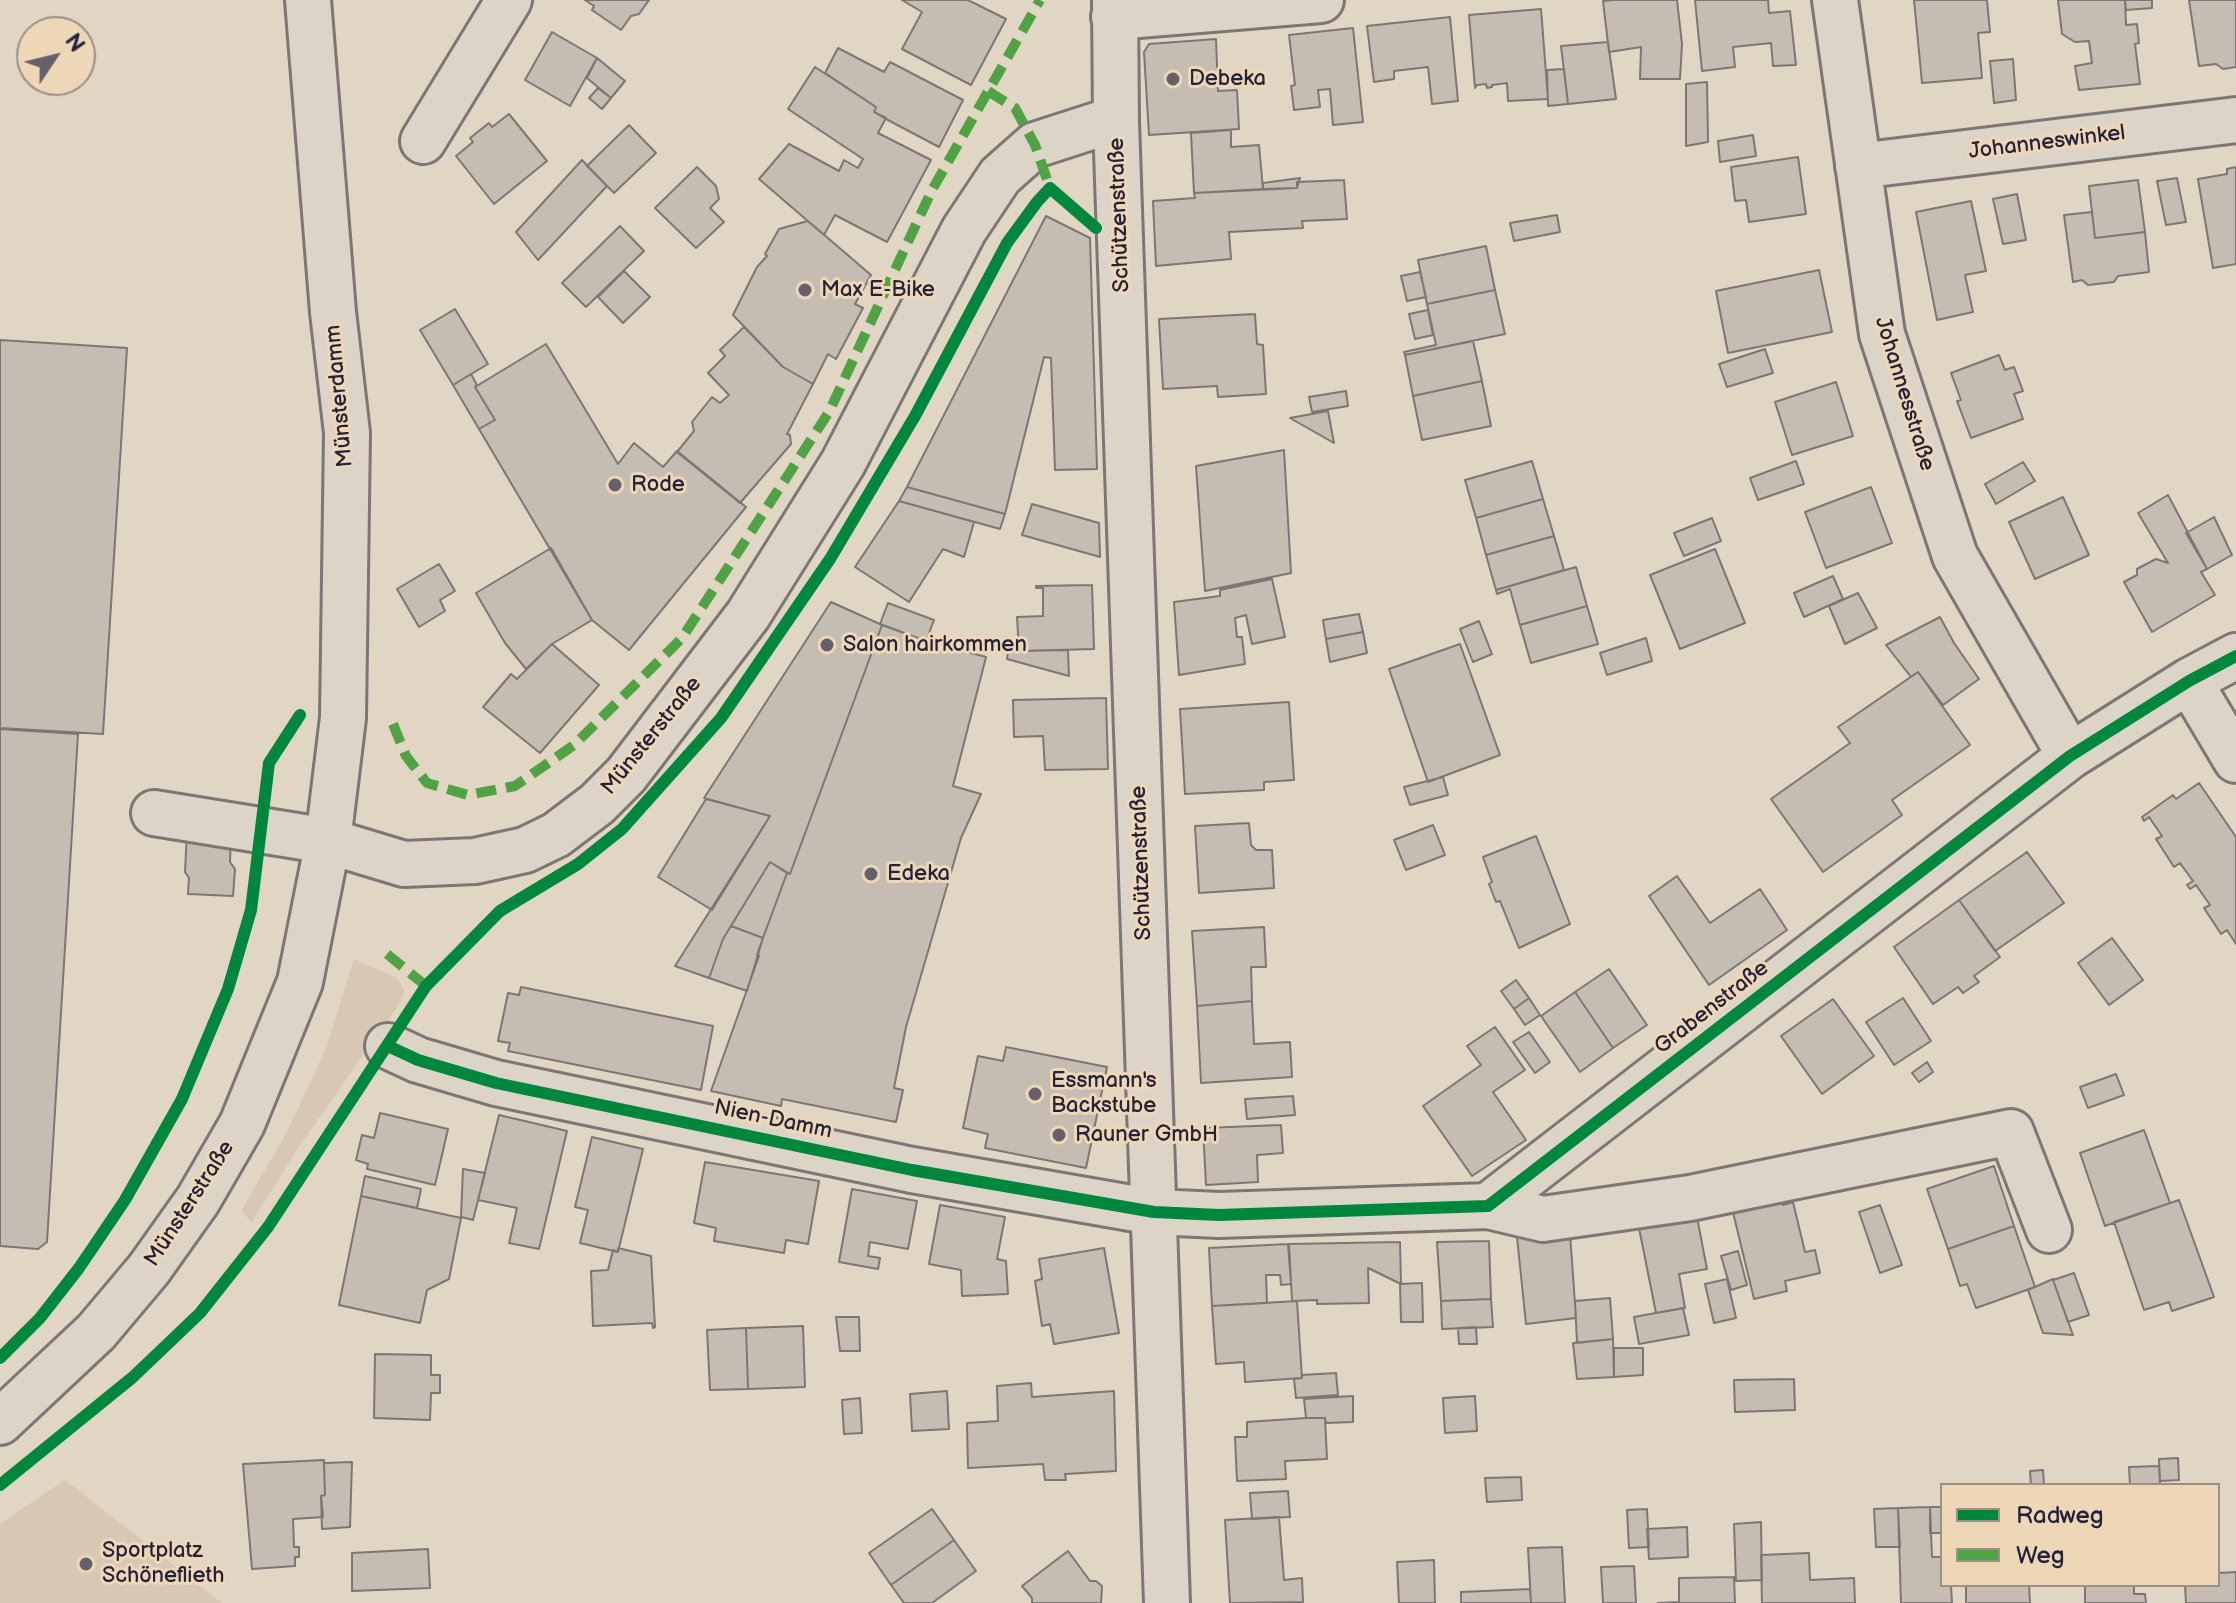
<!DOCTYPE html>
<html>
<head>
<meta charset="utf-8">
<style>
  body { margin:0 }
  #map { position:relative; width:2236px; height:1603px; overflow:hidden; background:#e1d5c4; font-family:"Balsamiq Sans",sans-serif }
  canvas { display:block }
  .legend { position:absolute; left:1940px; top:1483px; width:280px; height:104px; box-sizing:border-box; background:#eed7b7; border:2px solid #9c8f85; margin:0; padding:10px 14px; list-style:none; font-size:24px; color:#22223b }
  .legend li { display:flex; align-items:center; gap:16px; height:40px }
  .legend b { width:40px; border:2px solid #9c8f85 }
  .north { position:absolute; left:16px; top:16px; width:80px; height:80px; box-sizing:border-box; background:#eed7b7; border:2px solid #9c8f85; border-radius:50%; rotate:55deg; font-size:22px; font-weight:700; line-height:32px; text-align:center; color:#22223b }
  .north::after { content:''; display:block; margin:auto; width:28px; height:36px; background:#65616b; clip-path:polygon(50% 0,100% 100%,50% 72%,0 100%) }
</style>
</head>
<body>
<div id="map">
<canvas width="2236" height="1603"></canvas>
<ul class="legend">
<li><b style="height:10px;background:#00873e"></b>Radweg</li>
<li><b style="height:10px;background:#50a245"></b>Weg</li>
</ul>
<div class="north">N</div>
</div>
<script>
const ctx = document.querySelector('canvas').getContext('2d');
ctx.lineJoin = 'round';
function paint(path, color) { ctx.fillStyle = color; ctx.fill(path, 'evenodd'); }
const shape = rows => new Path2D(rows.map(r => 'M' + r).join(''));
function trace(path, color, width, dash) { ctx.strokeStyle = color; ctx.lineWidth = width; ctx.lineCap = dash ? 'butt' : 'round'; ctx.setLineDash(dash || []); ctx.stroke(path); }
function write(font, color, halo, rows, align = 'center') {
  ctx.font = font + ' "Balsamiq Sans",sans-serif'; ctx.lineWidth = 6; ctx.setLineDash([]); ctx.textBaseline = 'middle'; ctx.strokeStyle = halo; ctx.fillStyle = color; for (const [text, x, y, turn = 0] of rows) {
    ctx.save(); ctx.translate(x, y); ctx.rotate((+turn || 0) * Math.PI / 180); ctx.textAlign = isNaN(turn) ? turn : align; if (halo) ctx.strokeText(text, 0, 0); ctx.fillText(text, 0, 0); ctx.restore();
  }
}
paint(shape([
  [354,959,397,978,405,991,400,1003,298,1148,252,1222,241,1211,287,1132,326,1048],
  [65,1480,222,1603,0,1603,0,1524]
]), '#d8c8b3');
const building = shape([
  [585,0,649,0,639,14,631,16,621,30,592,10,594,6,585,0],
  [902,0,968,0,1006,19,971,85,902,49,922,12,902,0],
  [1614,0,1677,0,1682,44,1680,79,1640,79,1641,47,1609,52,1603,1,1614,0],
  [1695,0,1768,0,1769,13,1790,11,1796,65,1773,66,1771,43,1733,47,1735,67,1702,71,1695,0],
  [1914,0,1987,0,1990,32,1978,33,1982,78,1922,83,1914,0],
  [2058,0,2125,0,2126,25,2137,24,2139,43,2135,44,2140,84,2079,90,2075,66,2092,63,2089,41,2075,42,2062,34,2058,0],
  [2125,0,2152,0,2152,8,2126,10,2125,0],
  [2189,0,2236,0,2236,67,2223,69,2216,64,2199,66,2189,0],
  [1541,9,1548,99,1508,101,1507,83,1492,85,1492,87,1487,88,1486,84,1477,85,1475,88,1469,15,1541,9],
  [1450,17,1458,101,1432,104,1428,67,1394,71,1394,79,1374,82,1367,26,1450,17],
  [1353,28,1363,122,1333,125,1330,89,1318,90,1320,107,1294,110,1291,86,1295,85,1289,35,1353,28],
  [552,32,597,58,570,106,525,80,552,32],
  [1216,39,1218,91,1237,90,1239,129,1149,135,1144,52,1149,44,1216,39],
  [1608,42,1616,99,1568,104,1561,46,1608,42],
  [838,48,884,72,890,62,963,100,939,147,886,119,874,112,876,107,825,73,838,48],
  [597,58,625,81,611,98,587,78,597,58],
  [2013,59,2016,100,1994,103,1990,61,2013,59],
  [815,67,876,107,874,112,886,118,878,133,931,160,887,242,835,215,824,235,759,179,789,144,839,171,844,160,858,168,863,159,788,109,815,67],
  [1564,69,1568,104,1548,106,1547,70,1564,69],
  [1707,82,1708,142,1686,146,1686,84,1707,82],
  [598,88,611,98,602,109,589,98,598,88],
  [509,114,547,161,494,204,456,156,473,142,470,138,489,123,492,127,509,114],
  [629,125,656,153,614,193,587,166,629,125],
  [1231,130,1231,147,1259,145,1263,189,1194,193,1191,133,1231,130],
  [1753,135,1756,156,1720,162,1718,141,1753,135],
  [1798,157,1806,214,1749,222,1746,200,1735,201,1731,167,1798,157],
  [582,160,607,186,538,260,516,232,582,160],
  [697,167,716,186,719,199,710,208,724,222,696,248,655,208,697,167],
  [2236,167,2236,264,2213,268,2198,179,2227,174,2227,169,2236,167],
  [1300,178,1297,188,1263,189,1263,183,1300,178],
  [2177,178,2186,222,2166,225,2157,181,2177,178],
  [1344,180,1347,219,1302,221,1303,228,1229,232,1231,259,1156,266,1153,201,1195,198,1194,193,1297,188,1297,182,1344,180],
  [2138,180,2145,232,2095,238,2089,186,2138,180],
  [2017,194,2026,240,2003,244,1993,199,2017,194],
  [1971,201,1986,271,1965,275,1973,312,1937,320,1916,212,1971,201],
  [2092,212,2095,238,2145,232,2149,272,2118,276,2114,282,2088,285,2082,280,2073,282,2064,215,2092,212],
  [1557,215,1560,232,1514,241,1510,223,1557,215],
  [1046,216,1090,238,1097,469,1055,470,1051,358,1044,357,1005,514,907,487,1046,216],
  [808,221,871,275,855,304,863,308,836,359,828,354,813,384,783,367,733,315,757,267,767,256,765,254,779,229,808,221],
  [620,226,644,251,586,307,562,283,620,226],
  [1486,246,1495,290,1427,304,1418,260,1486,246],
  [1819,270,1832,332,1728,353,1716,291,1819,270],
  [624,271,650,297,623,323,598,297,624,271],
  [1420,272,1426,297,1407,301,1401,276,1420,272],
  [1495,290,1505,334,1405,355,1404,352,1436,345,1427,304,1495,290],
  [455,309,488,364,453,385,420,330,455,309],
  [1428,310,1433,335,1415,339,1409,314,1428,310],
  [1255,314,1257,344,1263,345,1266,394,1218,397,1217,386,1163,389,1159,319,1255,314],
  [744,327,783,367,813,384,787,434,790,435,791,444,740,503,677,452,694,431,692,422,712,397,720,403,729,395,708,373,725,356,720,350,744,327],
  [0,340,127,348,103,734,0,728,0,340],
  [1473,341,1482,381,1413,396,1405,355,1473,341],
  [546,344,618,464,634,443,663,467,677,451,746,507,629,650,592,620,479,429,495,420,475,387,546,344],
  [1765,349,1773,373,1727,387,1719,364,1765,349],
  [1999,355,2005,370,2014,367,2023,391,2014,394,2023,419,1971,438,1957,401,1961,400,1951,373,1999,355],
  [471,374,477,385,475,387,495,420,479,429,453,385,471,374],
  [1482,381,1491,426,1422,440,1413,396,1482,381],
  [1836,382,1853,436,1792,455,1775,402,1836,382],
  [1346,391,1348,406,1312,412,1309,397,1346,391],
  [1328,411,1334,443,1290,418,1328,411],
  [1284,450,1291,573,1205,591,1196,466,1284,450],
  [1532,461,1543,499,1476,518,1465,480,1532,461],
  [1796,461,1804,484,1758,500,1750,478,1796,461],
  [2023,462,2035,481,1996,504,1985,484,2023,462],
  [907,487,1005,514,1000,529,899,501,907,487],
  [1871,487,1892,543,1826,568,1805,512,1871,487],
  [2168,495,2207,569,2201,572,2215,595,2152,632,2124,582,2137,575,2137,569,2156,559,2168,563,2138,513,2168,495],
  [2063,497,2089,555,2035,579,2009,522,2063,497],
  [1543,499,1554,536,1486,555,1476,518,1543,499],
  [899,501,974,522,964,557,943,549,909,602,855,567,899,501],
  [1032,504,1099,523,1100,557,1022,535,1032,504],
  [2214,517,2232,555,2207,569,2186,533,2214,517],
  [1712,518,1721,541,1684,556,1674,533,1712,518],
  [1554,536,1564,570,1496,590,1486,555,1554,536],
  [551,548,592,620,552,644,526,669,505,643,476,593,551,548],
  [1715,549,1745,623,1680,649,1650,575,1715,549],
  [439,564,455,591,440,600,445,611,419,627,397,589,439,564],
  [1576,567,1587,606,1520,625,1510,589,1497,594,1496,590,1576,567],
  [1833,576,1843,599,1804,617,1794,593,1833,576],
  [1272,579,1285,637,1252,644,1246,615,1235,618,1237,637,1242,637,1245,664,1179,675,1174,602,1220,596,1220,590,1272,579],
  [1092,585,1094,649,1019,651,1017,617,1043,616,1043,588,1036,588,1036,586,1092,585],
  [1858,593,1877,628,1845,644,1829,606,1858,593],
  [831,602,882,625,790,874,770,862,723,939,709,978,675,966,770,816,704,798,831,602],
  [888,603,934,620,926,641,880,624,888,603],
  [1587,606,1598,644,1531,663,1520,625,1587,606],
  [1359,614,1363,632,1326,639,1323,620,1359,614],
  [1940,617,1954,643,1979,679,1943,705,1918,672,1911,677,1886,645,1940,617],
  [1479,621,1492,654,1473,662,1460,629,1479,621],
  [882,625,926,641,986,657,953,786,981,794,961,838,906,1027,894,1088,903,1090,896,1122,782,1099,781,1106,711,1091,759,956,757,955,763,938,787,873,790,874,882,625],
  [1363,632,1367,653,1330,662,1326,639,1363,632],
  [1646,638,1652,661,1607,675,1600,653,1646,638],
  [552,644,599,685,540,753,483,707,511,674,517,679,552,644],
  [1460,644,1500,755,1428,782,1389,669,1460,644],
  [1009,646,1018,647,1019,651,1068,650,1069,676,1007,659,1009,646],
  [1918,672,1970,745,1892,800,1902,815,1823,872,1771,799,1850,743,1838,727,1918,672],
  [1106,698,1108,769,1045,770,1043,736,1014,737,1013,700,1106,698],
  [1289,702,1294,780,1264,782,1264,790,1185,794,1180,709,1289,702],
  [0,729,78,734,47,1242,38,1249,0,1246,0,729],
  [1443,777,1448,795,1410,805,1404,787,1443,777],
  [2199,783,2236,837,2236,944,2227,930,2221,934,2204,908,2210,905,2196,885,2190,889,2187,885,2193,881,2180,863,2174,867,2156,839,2162,836,2149,817,2144,821,2142,817,2173,795,2176,799,2199,783],
  [706,799,770,816,712,910,658,877,706,799],
  [1249,823,1251,845,1256,850,1272,850,1274,888,1199,893,1195,826,1249,823],
  [1433,825,1445,855,1406,870,1394,840,1433,825],
  [187,831,231,834,230,862,235,869,233,896,188,894,189,878,185,872,187,831],
  [1536,836,1570,924,1519,948,1500,901,1496,902,1489,884,1492,882,1483,857,1536,836],
  [2027,852,2064,903,1995,951,1959,900,2027,852],
  [770,862,787,873,763,938,731,926,770,862],
  [1677,876,1710,923,1760,889,1787,930,1709,985,1649,896,1677,876],
  [1959,900,2000,957,1974,976,1979,982,1963,993,1958,987,1933,1004,1894,947,1959,900],
  [731,926,763,938,747,991,709,978,723,939,731,926],
  [1264,927,1266,967,1251,967,1252,1001,1197,1006,1192,931,1264,927],
  [2112,938,2143,980,2109,1005,2078,963,2112,938],
  [1609,969,1647,1025,1613,1048,1575,992,1609,969],
  [1516,980,1529,998,1514,1009,1501,991,1516,980],
  [521,987,713,1026,701,1090,508,1051,510,1043,498,1041,508,993,519,995,521,987],
  [1575,992,1613,1048,1580,1072,1541,1016,1575,992],
  [1529,998,1540,1015,1525,1025,1514,1009,1529,998],
  [1903,998,1931,1041,1894,1065,1866,1022,1903,998],
  [1833,999,1874,1056,1822,1094,1781,1036,1833,999],
  [1252,1001,1254,1044,1290,1042,1292,1077,1201,1083,1197,1006,1252,1001],
  [1495,1027,1525,1070,1493,1092,1526,1140,1472,1176,1423,1106,1481,1065,1467,1046,1495,1027],
  [1529,1032,1550,1062,1535,1073,1513,1042,1529,1032],
  [1006,1047,1107,1067,1086,1168,985,1148,988,1134,963,1128,978,1056,1003,1061,1006,1047],
  [1927,1062,1933,1072,1919,1082,1912,1073,1927,1062],
  [2116,1074,2124,1095,2088,1108,2080,1087,2116,1074],
  [1293,1096,1295,1115,1247,1119,1245,1099,1293,1096],
  [380,1113,448,1129,435,1185,367,1169,368,1164,356,1160,362,1135,374,1138,380,1113],
  [499,1115,567,1131,539,1249,509,1243,517,1208,478,1200,499,1115],
  [1281,1125,1283,1153,1257,1155,1258,1182,1206,1185,1203,1128,1281,1125],
  [2144,1130,2170,1203,2105,1226,2080,1153,2144,1130],
  [592,1137,643,1149,618,1252,580,1243,588,1210,575,1207,592,1137],
  [705,1162,819,1181,808,1244,786,1240,784,1253,714,1241,716,1228,694,1223,705,1162],
  [1994,1166,2014,1226,1948,1249,1927,1189,1994,1166],
  [463,1169,485,1173,473,1220,461,1217,463,1169],
  [365,1176,421,1189,417,1208,361,1196,365,1176],
  [852,1189,917,1201,908,1249,870,1242,868,1256,880,1258,878,1269,839,1262,852,1189],
  [1780,1193,1783,1205,1793,1202,1805,1252,1815,1250,1820,1273,1785,1281,1787,1291,1754,1299,1731,1204,1780,1193],
  [361,1196,461,1218,449,1279,427,1290,420,1323,339,1305,361,1196],
  [2179,1200,2214,1297,2172,1311,2169,1302,2144,1310,2114,1222,2179,1200],
  [940,1205,1005,1217,997,1259,1006,1261,1008,1294,962,1296,961,1270,929,1264,940,1205],
  [1880,1205,1902,1265,1880,1273,1859,1212,1880,1205],
  [1696,1212,1707,1269,1679,1274,1685,1308,1656,1313,1638,1223,1696,1212],
  [2014,1226,2035,1287,1976,1308,1967,1284,1960,1286,1948,1249,2014,1226],
  [1570,1233,1576,1318,1526,1324,1517,1237,1570,1233],
  [1489,1241,1491,1299,1441,1301,1437,1242,1489,1241],
  [1400,1242,1401,1284,1368,1268,1369,1303,1317,1304,1317,1300,1292,1301,1289,1244,1400,1242],
  [1288,1244,1291,1284,1281,1285,1280,1275,1266,1275,1267,1303,1212,1306,1209,1248,1288,1244],
  [618,1248,651,1256,655,1327,653,1328,652,1323,593,1326,591,1271,608,1270,613,1250,618,1252,618,1248],
  [1104,1248,1119,1333,1054,1344,1050,1324,1042,1326,1035,1281,1042,1279,1039,1259,1104,1248],
  [1738,1251,1747,1285,1731,1290,1721,1256,1738,1251],
  [2074,1273,2089,1315,2068,1322,2053,1280,2074,1273],
  [1727,1279,1736,1318,1714,1323,1705,1284,1727,1279],
  [2053,1279,2053,1280,2073,1335,2043,1333,2028,1290,2053,1279],
  [1422,1283,1423,1322,1401,1322,1400,1284,1422,1283],
  [1610,1298,1613,1339,1577,1343,1575,1301,1610,1298],
  [1491,1299,1493,1327,1442,1329,1441,1301,1491,1299],
  [1297,1301,1302,1378,1245,1382,1244,1362,1216,1364,1212,1306,1297,1301],
  [1683,1308,1689,1335,1639,1344,1634,1317,1683,1308],
  [836,1317,859,1317,860,1351,840,1351,836,1317],
  [803,1326,805,1387,748,1389,746,1328,803,1326],
  [1476,1327,1477,1344,1459,1344,1458,1328,1476,1327],
  [746,1328,748,1389,710,1390,707,1330,746,1328],
  [1613,1339,1614,1377,1577,1379,1573,1343,1613,1339],
  [1614,1348,1643,1348,1643,1375,1614,1377,1614,1348],
  [375,1354,431,1355,431,1375,440,1375,440,1393,431,1393,430,1420,374,1418,375,1354],
  [1336,1373,1338,1395,1296,1398,1294,1379,1302,1378,1302,1375,1336,1373],
  [1794,1379,1795,1410,1735,1412,1734,1380,1794,1379],
  [1031,1383,1032,1397,1114,1391,1116,1471,1065,1474,1066,1480,1045,1480,1043,1464,968,1468,967,1423,998,1421,997,1386,1031,1383],
  [947,1391,949,1429,912,1431,910,1394,947,1391],
  [1353,1396,1353,1422,1326,1423,1325,1418,1306,1418,1304,1399,1353,1396],
  [1475,1396,1477,1431,1445,1433,1443,1398,1475,1396],
  [860,1398,862,1433,844,1434,842,1400,860,1398],
  [1306,1418,1325,1418,1327,1459,1285,1461,1286,1479,1237,1481,1235,1437,1247,1437,1247,1422,1306,1418],
  [2178,1458,2179,1480,2160,1481,2159,1459,2178,1458],
  [324,1460,325,1495,321,1496,323,1517,293,1519,294,1547,299,1547,299,1557,295,1557,295,1566,252,1569,243,1464,324,1460],
  [352,1462,350,1527,322,1529,321,1496,325,1495,324,1463,352,1462],
  [2159,1466,2160,1485,2130,1485,2129,1467,2159,1466],
  [2043,1470,2044,1485,2031,1485,2030,1471,2043,1470],
  [1521,1477,1522,1500,1487,1502,1485,1478,1521,1477],
  [1288,1491,1290,1517,1252,1519,1250,1493,1288,1491],
  [1930,1507,1932,1557,1942,1557,1942,1585,1951,1585,1952,1603,1901,1603,1898,1508,1930,1507],
  [1930,1507,1942,1507,1942,1533,1930,1533,1930,1507],
  [1898,1508,1900,1547,1876,1547,1874,1509,1898,1508],
  [932,1509,954,1540,891,1585,869,1553,932,1509],
  [1647,1509,1649,1547,1629,1548,1627,1510,1647,1509],
  [1279,1517,1284,1580,1302,1578,1303,1602,1230,1603,1225,1520,1279,1517],
  [1761,1522,1762,1580,1736,1581,1734,1524,1761,1522],
  [1687,1527,1688,1557,1649,1559,1647,1529,1687,1527],
  [954,1540,976,1571,932,1603,904,1603,891,1585,954,1540],
  [1562,1547,1565,1603,1531,1603,1528,1548,1562,1547],
  [428,1549,430,1588,352,1591,352,1553,428,1549],
  [1068,1551,1090,1581,1096,1581,1102,1586,1101,1603,1032,1603,1032,1598,1022,1586,1068,1551],
  [1809,1553,1810,1580,1854,1578,1855,1603,1762,1603,1761,1555,1809,1553],
  [1434,1560,1435,1603,1399,1603,1397,1562,1434,1560],
  [1634,1566,1636,1603,1603,1603,1601,1567,1634,1566],
  [2236,1572,2236,1603,2186,1603,2185,1585,2218,1585,2218,1573,2236,1572],
  [1734,1577,1735,1603,1658,1603,1679,1602,1679,1578,1734,1577],
  [1966,1585,2029,1585,2030,1603,1966,1603,1966,1585],
  [2085,1585,2134,1585,2134,1594,2145,1594,2146,1603,2085,1603,2085,1585],
  [1530,1589,1531,1603,1461,1603,1461,1592,1530,1589]
]);
paint(building, '#c6bdb2');
trace(building, '#7c7774', 2);
const minor = shape([
  [1115,0,1116,122,1167,1603],
  [1835,0,1882,334,1955,556,2070,756],
  [1114,17,1321,0],
  [423,141,509,0],
  [1858,166,2236,120],
  [2189,681,2236,760],
  [154,813,328,841,404,864,475,861,525,850,556,835,597,804,626,775,748,615,843,463,964,230,1000,176,1035,145,1100,124,1116,122],
  [388,1046,418,1060,496,1083,912,1170,1154,1212,1219,1215,1488,1206,2070,756,2189,681,2236,656],
  [1488,1206,1543,1219,1690,1198,2011,1132,2049,1230]
]);
const major = shape([
  [0,1422,96,1332,149,1269,198,1200,242,1124,300,982,328,841,343,718,347,433,333,312,308,0]
]);
trace(minor, '#7c7774', 50);
trace(major, '#7c7774', 50);
trace(shape([
  [267,786,269,763],
  [251,910,256,872]
]), '#a09a94', 5, [8, 6]);
trace(minor, '#ddd4c8', 44);
trace(major, '#ddd4c8', 44);
trace(shape([
  [988,91,1015,108,1035,145,1050,188],
  [393,724,406,756,427,783,468,795,515,786,574,745,682,638,829,412,932,190,1040,0],
  [387,954,426,986]
]), '#50a245', 10, [20, 10]);
trace(shape([
  [388,1046,418,1060,496,1083,912,1170,1154,1212,1219,1215,1488,1206,2070,756,2189,681,2236,656],
  [0,1358,40,1318,79,1268,125,1200,182,1099,228,989,251,910,269,763,300,715],
  [0,1485,133,1377,200,1313,268,1227,426,986,500,911,578,864,622,829,721,718,830,559,915,416,1007,243,1037,202,1050,188,1096,228]
]), '#00873e', 12);
for (const [x, y, r, color] of [
  [1173,79,8,"#65616b"],
  [805,290,8,"#65616b"],
  [615,485,8,"#65616b"],
  [827,645,8,"#65616b"],
  [871,874,8,"#65616b"],
  [1035,1094,8,"#65616b"],
  [1059,1135,8,"#65616b"],
  [86,1564,8,"#65616b"]
]) { const dot = new Path2D(); dot.arc(x, y, r, 0, 2 * Math.PI); ctx.fillStyle = color; ctx.fill(dot); trace(dot, '#eed7b7', 3); }
write('22px', '#22223b', '#eed7b7', [
  ["Debeka",1189,79],
  ["Max E-Bike",821,290],
  ["Rode",631,485],
  ["Salon hairkommen",843,645],
  ["Edeka",887,874],
  ["Essmann's",1051,1081],
  ["Backstube",1051,1106],
  ["Rauner GmbH",1075,1135],
  ["Sportplatz",102,1551],
  ["Schöneflieth",102,1576]
], 'left');
write('22px', '#22223b', '#eed7b7', [
  ["Johanneswinkel",2047,143,-7],
  ["Schützenstraße",1120,215,-92],
  ["Johannesstraße",1904,394,73],
  ["Münsterdamm",340,396,-95],
  ["Münsterstraße",652,736,-51],
  ["Schützenstraße",1142,863,-92],
  ["Grabenstraße",1712,1008,-38],
  ["Nien-Damm",773,1120,12],
  ["Münsterstraße",190,1204,-57]
]);
</script>
</body>
</html>
